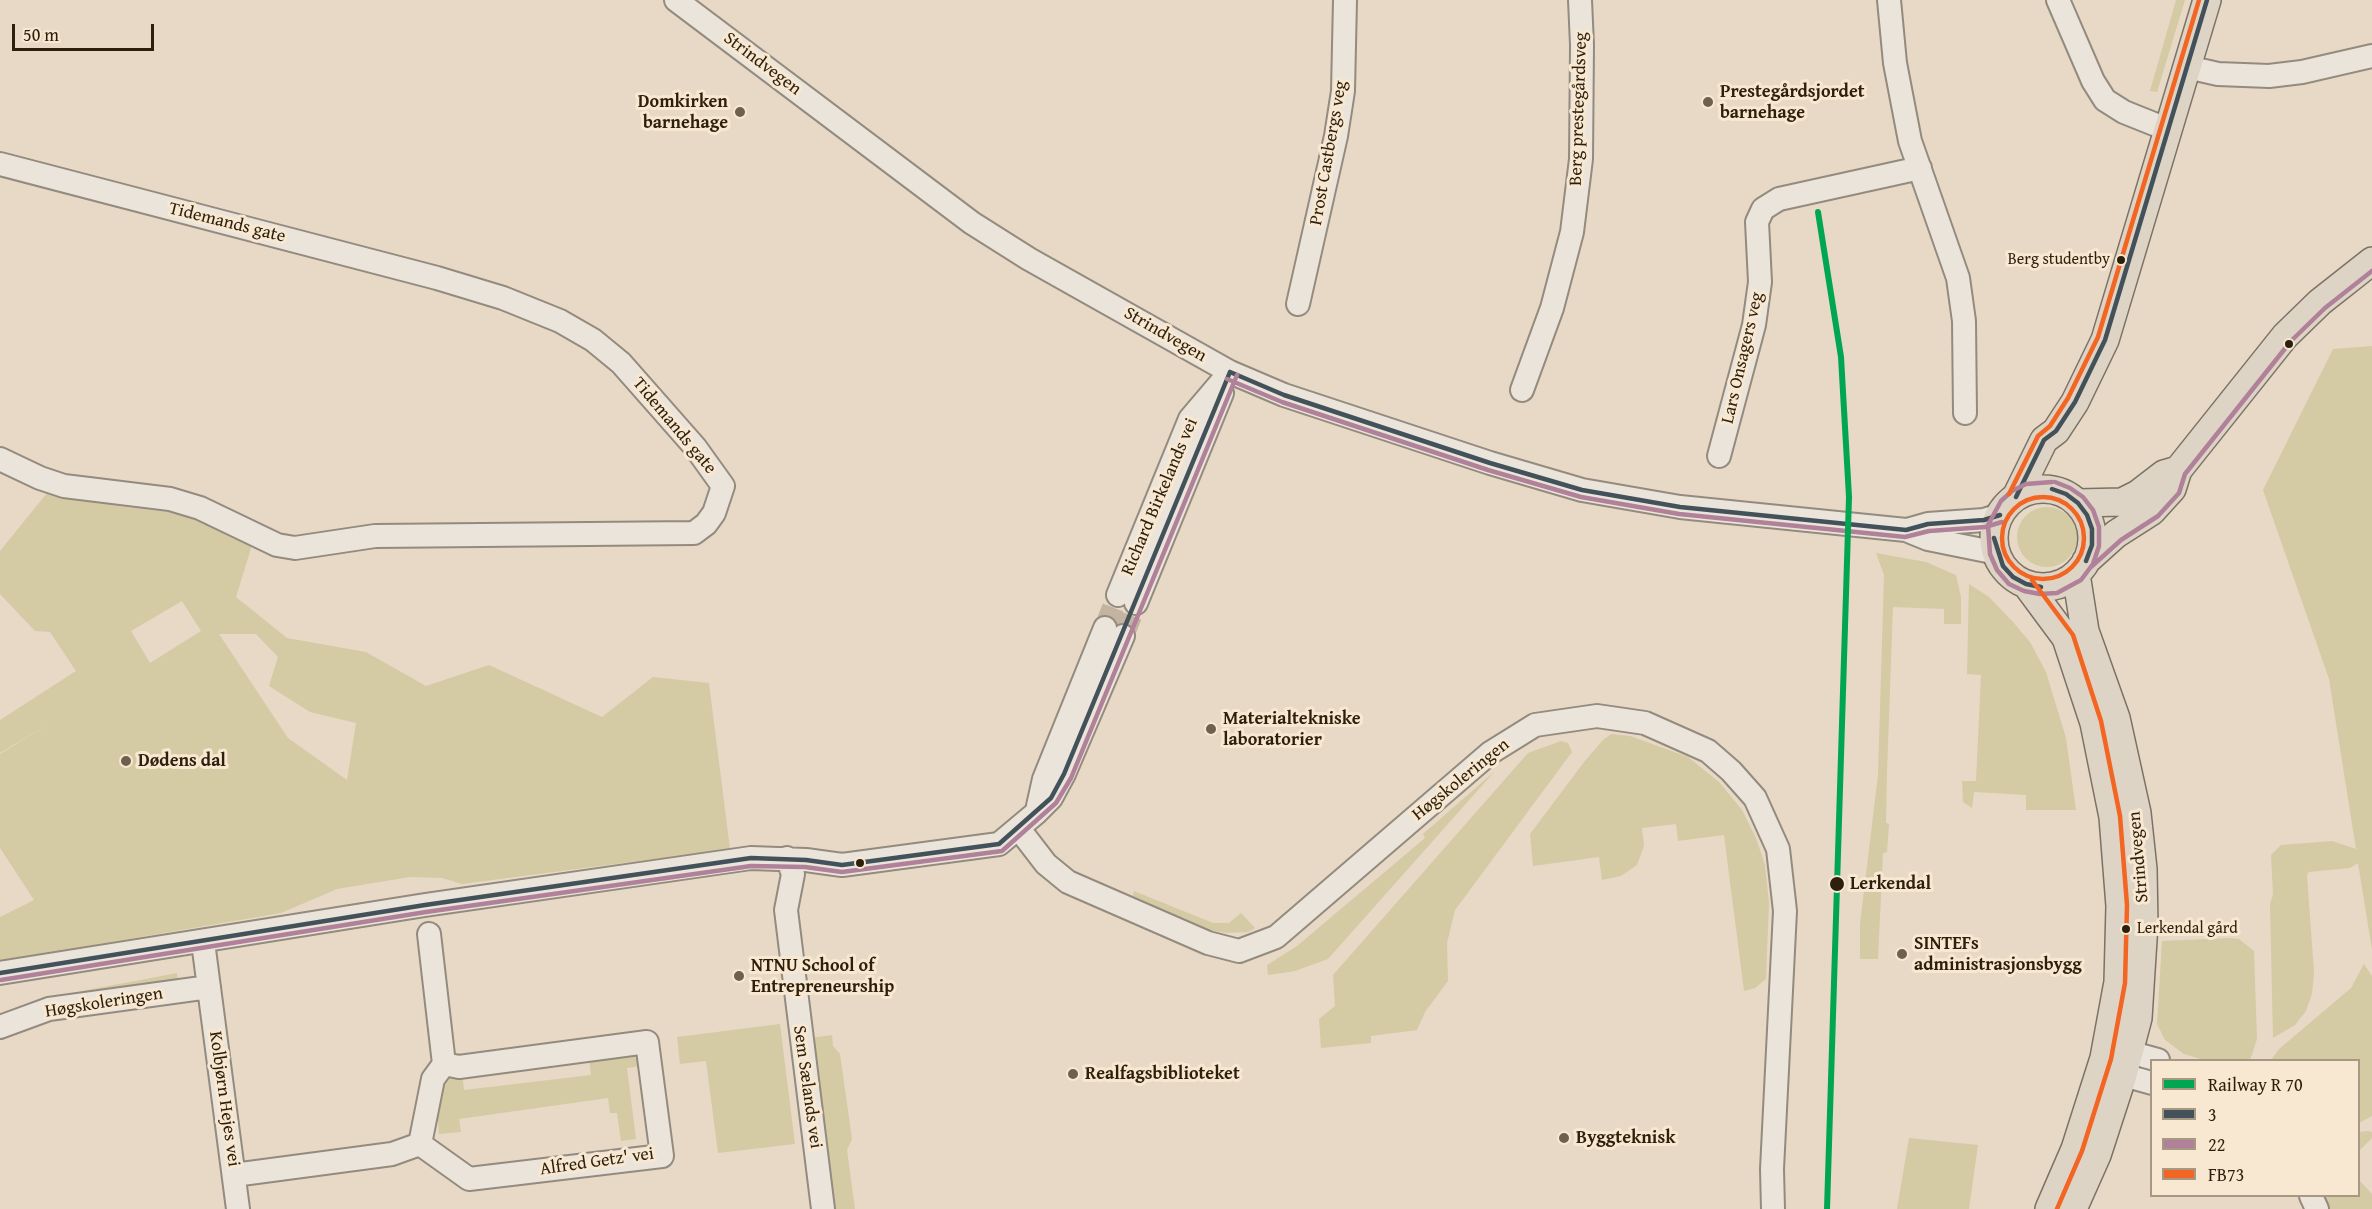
<!DOCTYPE html>
<html>
<head>
<meta charset="utf-8">
<style>
  body { margin:0 }
  #map { position:relative; width:2372px; height:1209px; overflow:hidden; background:#e7d9c6; font-family:"Gentium Book Plus",serif }
  canvas { display:block }
  .legend { position:absolute; left:2150px; top:1059px; width:210px; height:138px; box-sizing:border-box; background:#f8e8d1; border:2px solid #a69882; margin:0; padding:8px 10px; list-style:none; font-size:18px; color:#2c1f0c }
  .legend li { display:flex; align-items:center; gap:12px; height:30px }
  .legend b { width:30px; border:2px solid #a69882 }
  .scale { position:absolute; left:12px; top:24px; width:142px; height:27px; box-sizing:border-box; border:3px solid #2c1f0c; border-top:0; padding-left:8px; font-size:18px; line-height:21px; white-space:nowrap; color:#2c1f0c; -webkit-text-stroke:4px #f8e8d1; paint-order:stroke }
</style>
</head>
<body>
<div id="map">
<canvas width="2372" height="1209"></canvas>
<ul class="legend">
<li><b style="height:8px;background:#00a651"></b>Railway R 70</li>
<li><b style="height:8px;background:#43525a"></b>3</li>
<li><b style="height:8px;background:#b08199"></b>22</li>
<li><b style="height:8px;background:#f26522"></b>FB73</li>
</ul>
<div class="scale">50 m</div>
</div>
<script>
const ctx = document.querySelector('canvas').getContext('2d');
ctx.lineJoin = 'round';
function paint(path, color) { ctx.fillStyle = color; ctx.fill(path, 'evenodd'); }
const shape = rows => new Path2D(rows.map(r => 'M' + r).join(''));
function trace(path, color, width, dash) { ctx.strokeStyle = color; ctx.lineWidth = width; ctx.lineCap = dash ? 'butt' : 'round'; ctx.setLineDash(dash || []); ctx.stroke(path); }
function write(font, color, halo, rows, align = 'center') {
  ctx.font = font + ' "Gentium Book Plus",serif'; ctx.lineWidth = 6; ctx.setLineDash([]); ctx.textBaseline = 'middle'; ctx.strokeStyle = halo; ctx.fillStyle = color; for (const [text, x, y, turn = 0] of rows) {
    ctx.save(); ctx.translate(x, y); ctx.rotate((+turn || 0) * Math.PI / 180); ctx.textAlign = isNaN(turn) ? turn : align; if (halo) ctx.strokeText(text, 0, 0); ctx.fillText(text, 0, 0); ctx.restore();
  }
}
paint(shape([
  [2176,0,2185,0,2157,92,2150,91],
  [2372,346,2372,950,2358,863,2350,868,2309,872,2307,875,2314,972,2312,994,2306,1011,2295,1025,2273,1038,2270,904,2273,895,2271,855,2281,845,2332,841,2356,849,2329,679,2263,490,2333,349],
  [47,493,125,507,188,514,252,545,236,597,287,638,366,652,426,686,489,665,602,717,653,677,709,683,730,849,462,884,442,878,410,877,337,889,281,913,0,961,0,917,34,900,0,848,0,754,52,722,0,753,0,720,76,671,50,632,35,631,0,594,0,551],
  [182,601,201,631,150,663,131,631],
  [219,634,256,634,278,657,269,686,310,712,356,723,347,780,288,738],
  '2017 537a30 30 0 1 1 60 0a30 30 0 1 1-60 0Z',
  [1876,553,1926,562,1956,575,1961,597,1961,624,1944,624,1944,609,1893,607,1887,772,1886,823,1889,824,1887,852,1883,853,1878,959,1860,959,1860,924,1878,775,1884,575],
  [1969,584,1989,597,2013,622,2030,642,2046,672,2066,738,2076,810,2026,810,2026,795,1974,792,1972,808,1963,802,1962,781,1976,781,1981,675,1967,674],
  [1611,734,1630,736,1688,757,1719,782,1742,810,1756,838,1765,865,1769,903,1766,979,1755,988,1744,991,1724,835,1678,841,1676,824,1642,828,1644,846,1637,865,1621,876,1602,880,1599,857,1533,866,1530,834,1584,762,1603,740],
  [1561,741,1568,743,1572,752,1455,910,1447,943,1448,981,1425,1012,1417,1030,1371,1036,1371,1043,1321,1048,1319,1019,1335,1006,1333,975,1528,753],
  [1495,771,1328,959,1295,971,1268,975,1267,965,1297,946,1425,838,1423,834],
  [1134,891,1213,923,1229,923,1241,913,1255,928,1248,932,1226,933,1209,930,1132,898],
  [2230,938,2239,939,2254,951,2257,1039,2250,1060,2204,1060,2184,1054,2165,1040,2157,1024,2162,941],
  [2364,964,2372,976,2372,1116,2359,1123,2358,1060,2271,1060,2279,1049,2351,988],
  [177,973,178,982,56,999,56,996],
  [780,1024,795,1144,718,1153,706,1061,680,1064,677,1037],
  [832,1035,833,1046,840,1054,852,1139,847,1150,855,1209,832,1209,810,1038],
  [632,1054,639,1058,641,1066,627,1068,636,1139,621,1141,617,1113,610,1113,608,1098,459,1119,461,1132,439,1134,437,1112,444,1087,450,1078,462,1073,464,1090,591,1075,589,1058],
  [2368,1131,2372,1132,2372,1138,2359,1151,2359,1132],
  [1909,1138,1978,1145,1969,1209,1897,1209],
  [2359,1180,2372,1194,2372,1209,2330,1209,2323,1196,2358,1196]
]), '#d4caa4');
trace(shape([
  [1105,628,1118,595],
  [1123,636,1136,603]
]), '#c2b4a1', 22, [22, 11]);
const minor = shape([
  [676,0,972,223,1029,259,1230,372,1284,395,1490,463,1582,490,1680,507,1906,530,1928,539,1997,553],
  [1889,0,1895,63,1910,141,1958,278,1964,321,1965,413],
  [2058,0,2093,81,2105,100,2124,112,2169,130],
  [2187,67,2218,74,2269,76,2302,72,2372,56],
  [0,164,437,278,503,298,560,321,593,340,621,363,695,447,723,486,714,513,706,524,694,533,375,536,295,548,277,545,200,508,170,499,64,486,40,478,0,459],
  [1298,304,1336,136,1343,91,1345,0],
  [1522,390,1552,308,1572,232,1581,159,1582,45,1580,0],
  [1719,456,1754,325,1760,282,1757,222,1763,209,1779,199,1920,168],
  [1907,530,1928,524,1984,520,2000,515],
  [1118,595,1190,419,1230,372],
  [1136,603,1222,393],
  [1038,806,1044,779,1105,628],
  [1019,829,1046,864,1068,882,1208,943,1239,951,1276,937,1490,753,1535,725,1597,716,1645,723,1708,751,1731,771,1755,798,1778,849,1785,911,1772,1169,1773,1209],
  [787,858,793,874,786,910,823,1209],
  [429,934,444,1064,459,1067,647,1042,662,1156,469,1179,420,1144,433,1079,444,1064],
  [203,942,238,1209],
  [0,973,425,905,751,858,806,860,842,865,999,844,1036,813,1051,798,1064,774,1123,636],
  [0,1027,49,1009,209,987],
  [2113,1056,2129,1052,2158,1060],
  [2110,1063,2123,1075,2152,1083],
  [234,1175,392,1154,420,1144],
  [2311,1196,2317,1209]
]);
const major = shape([
  '1994 538a49 49 0 1 1 98 0a49 49 0 1 1-98 0Z',
  [2016,497,2044,440,2056,431,2075,402,2105,340,2207,0],
  [2078,503,2122,502,2138,494,2164,474,2178,470],
  [2086,561,2116,534,2152,511,2172,489,2178,470,2285,336,2320,302,2372,261],
  [2026,584,2066,638,2094,723,2113,817,2120,906,2118,982,2104,1058,2075,1149,2049,1209],
  [2073,1209,2097,1155,2123,1075,2138,1018,2144,924,2143,869,2137,813,2116,718,2085,631,2076,574]
]);
trace(minor, '#948b7e', 26);
trace(major, '#7b7265', 30);
trace(minor, '#eae4da', 22);
trace(major, '#ded4c5', 27);
trace(shape([
  [1230,372,1284,395,1490,463,1582,490,1680,507,1906,530,1928,524,1984,520,2000,515],
  [2052,489,2066,494,2078,503,2087,515,2092,529,2092,545,2086,561],
  [2016,497,2044,440,2056,431,2075,402,2105,340,2207,0],
  [1994,538,2003,566,2013,577,2026,584,2041,587],
  [0,973,425,905,751,858,806,860,842,865,999,844,1051,798,1064,774,1230,372]
]), '#43525a', 4.5);
trace(shape([
  [1227,379,1282,402,1488,470,1581,497,1679,514,1905,537,1929,531,1985,527,2002,522],
  [2052,482,2026,484,2012,491,2001,501,1988,525,1990,554,1997,570,2009,584,2024,591,2040,594,2057,593,2081,580,2093,564,2099,546,2099,527,2093,510,2083,497,2070,488,2055,482],
  [2091,567,2121,540,2158,516,2179,493,2185,474,2291,341,2325,308,2372,271],
  [1,980,426,912,751,866,805,867,842,872,1002,851,1056,803,1071,778,1237,375]
]), '#b08199', 4.5);
trace(shape([
  [2009,494,2038,436,2050,426,2068,398,2098,337,2199,0],
  '2002 538a41 41 0 1 1 82 0a41 41 0 1 1-82 0Z',
  [2032,580,2073,635,2101,721,2120,816,2127,905,2125,983,2111,1059,2082,1151,2057,1209]
]), '#f26522', 4.5);
trace(shape([
  [1818,212,1841,357,1849,497,1827,1209]
]), '#00a651', 6);
for (const [x, y, r, color] of [
  [1708,102,6,"#6d604d"],
  [740,112,6,"#6d604d"],
  [2121,260,5,"#2c1f0c"],
  [2289,344,5,"#2c1f0c"],
  [1211,729,6,"#6d604d"],
  [126,761,6,"#6d604d"],
  [860,863,5,"#2c1f0c"],
  [1837,884,8,"#2c1f0c"],
  [2126,929,5,"#2c1f0c"],
  [1902,954,6,"#6d604d"],
  [739,976,6,"#6d604d"],
  [1073,1074,6,"#6d604d"],
  [1564,1138,6,"#6d604d"]
]) { const dot = new Path2D(); dot.arc(x, y, r, 0, 2 * Math.PI); ctx.fillStyle = color; ctx.fill(dot); trace(dot, '#f8e8d1', 2); }
write('16px', '#2c1f0c', '#f8e8d1', [
  ["Berg studentby",2110,260],
  ["Lerkendal gård",2137,929,"left"]
], 'right');
write('18px', '#2c1f0c', '#f8e8d1', [
  ["Strindvegen",762,64,37],
  ["Berg prestegårdsveg",1579,109,-88],
  ["Prost Castbergs veg",1329,153,-80],
  ["Tidemands gate",227,223,14],
  ["Strindvegen",1165,335,30],
  ["Lars Onsagers veg",1743,358,-77],
  ["Tidemands gate",674,426,50],
  ["Richard Birkelands vei",1160,497,-67],
  ["Høgskoleringen",1461,780,-39],
  ["Strindvegen",2139,857,-95],
  ["Høgskoleringen",104,1003,-9],
  ["Sem Sælands vei",807,1087,82],
  ["Kolbjørn Hejes vei",224,1099,82],
  ["Alfred Getz' vei",597,1162,-8]
]);
write('bold 18px', '#2c1f0c', '#f8e8d1', [
  ["Prestegårdsjordet",1720,92],
  ["barnehage",1720,113],
  ["Domkirken",728,102,"right"],
  ["barnehage",728,123,"right"],
  ["Materialtekniske",1223,719],
  ["laboratorier",1223,740],
  ["Dødens dal",138,761],
  ["SINTEFs",1914,944],
  ["administrasjonsbygg",1914,965],
  ["NTNU School of",751,966],
  ["Entrepreneurship",751,987],
  ["Realfagsbiblioteket",1085,1074],
  ["Byggteknisk",1576,1138]
], 'left');
write('bold 18px', '#2c1f0c', '#f8e8d1', [
  ["Lerkendal",1850,884]
], 'left');
</script>
</body>
</html>
